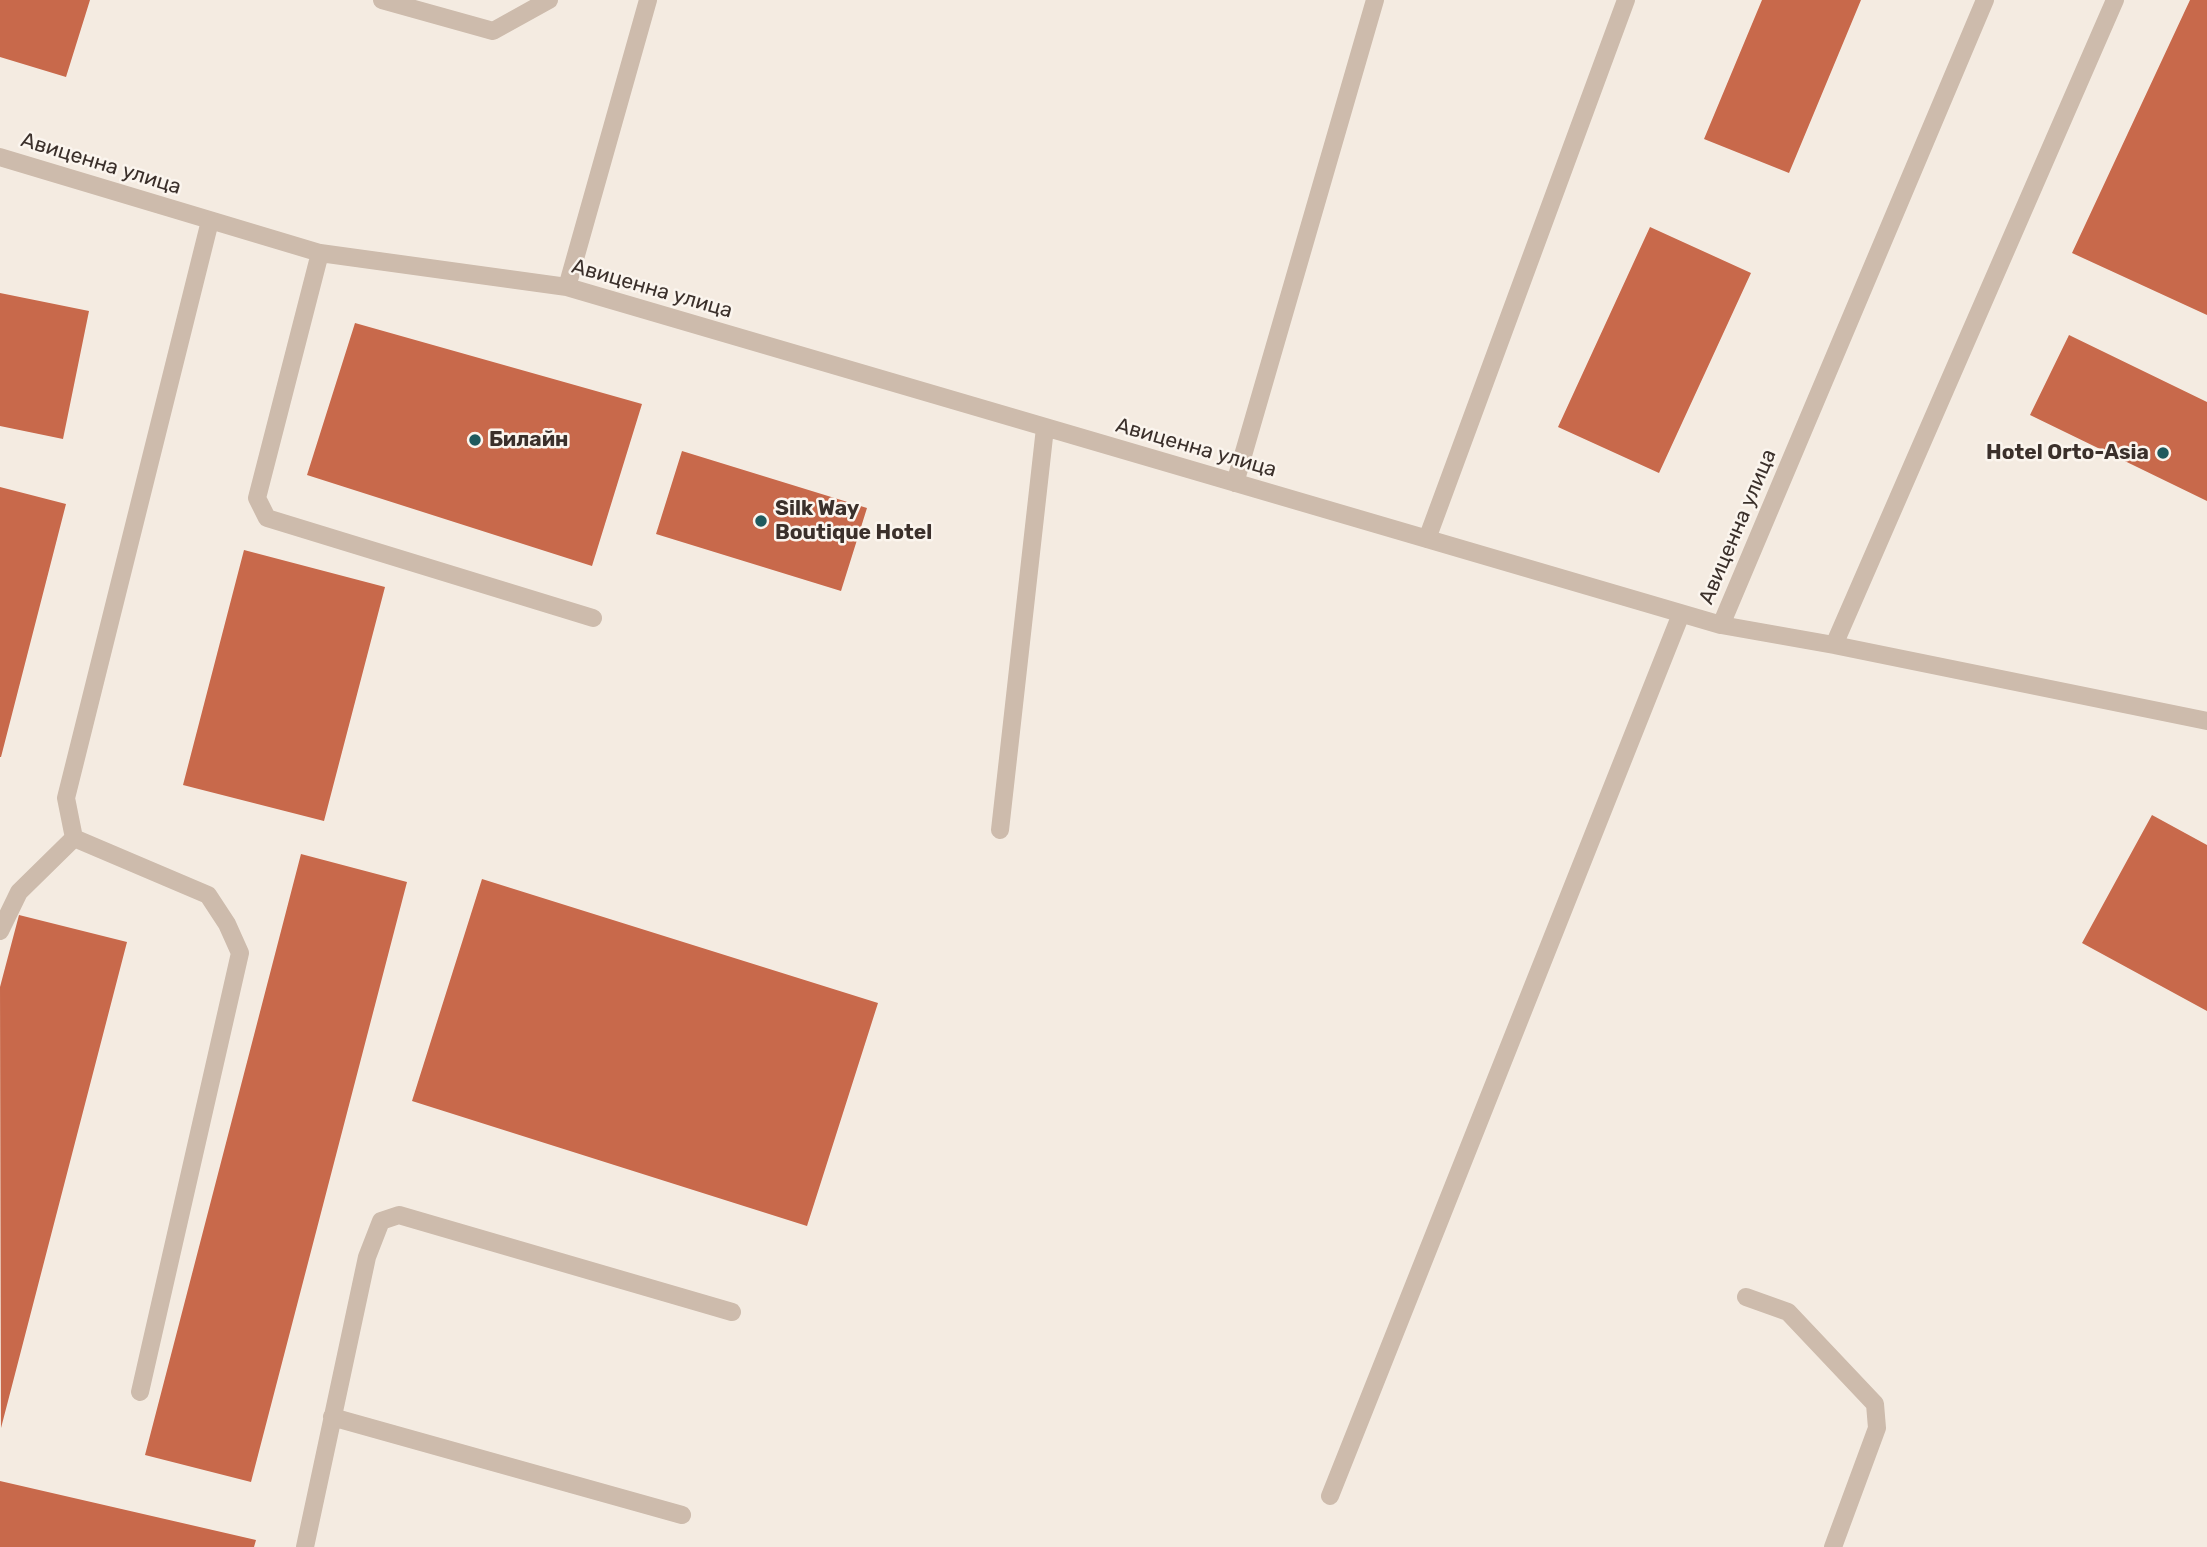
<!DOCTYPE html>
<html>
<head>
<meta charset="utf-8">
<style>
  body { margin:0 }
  canvas { display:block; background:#f4ebe1 }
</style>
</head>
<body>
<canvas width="2207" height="1547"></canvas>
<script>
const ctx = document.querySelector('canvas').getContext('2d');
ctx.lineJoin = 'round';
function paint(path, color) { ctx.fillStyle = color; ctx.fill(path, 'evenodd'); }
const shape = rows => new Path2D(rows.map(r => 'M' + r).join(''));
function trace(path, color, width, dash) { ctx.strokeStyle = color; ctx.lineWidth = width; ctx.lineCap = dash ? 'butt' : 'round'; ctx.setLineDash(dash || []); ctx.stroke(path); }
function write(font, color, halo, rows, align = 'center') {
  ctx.font = font + ' Rubik,sans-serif'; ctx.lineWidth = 5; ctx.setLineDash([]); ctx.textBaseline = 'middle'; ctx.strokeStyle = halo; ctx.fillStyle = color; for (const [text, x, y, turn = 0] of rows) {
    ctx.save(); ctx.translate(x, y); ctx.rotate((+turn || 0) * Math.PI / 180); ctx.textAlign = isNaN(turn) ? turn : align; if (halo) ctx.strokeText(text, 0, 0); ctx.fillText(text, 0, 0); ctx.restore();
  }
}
paint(shape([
  [0,0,90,0,66,77,0,57],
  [1762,0,1861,0,1789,173,1704,139],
  [2190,0,2207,0,2207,315,2072,253],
  [1650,227,1751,273,1659,473,1558,427],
  [0,293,89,311,63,439,0,426],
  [355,323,642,404,592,566,307,475],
  [2069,335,2207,402,2207,501,2030,415],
  [682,451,867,508,841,591,656,534],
  [0,487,66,504,1,757,0,757],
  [244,550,385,587,324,821,183,785],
  [2152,815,2207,845,2207,1011,2082,943],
  [301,854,407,882,251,1482,145,1455],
  [482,879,878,1003,807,1226,412,1101],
  [19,915,127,942,1,1428,0,987],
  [0,1481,256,1540,254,1547,0,1547]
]), '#c8694b');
trace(shape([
  [382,0,493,31,549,0],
  [0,157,320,253,567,287,1721,625,1985,0],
  [320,253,257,498,267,518,593,618],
  [567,287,648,0],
  [1235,483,1375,0],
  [1427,539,1626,0],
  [1721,625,1834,645,2207,721],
  [1834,645,2115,0],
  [1000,830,1045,428],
  [0,931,19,892,74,838],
  [1746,1297,1788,1312,1875,1404,1877,1428,1833,1547],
  [140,1392,240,953,227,924,208,895,74,838,66,798,210,221],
  [332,1417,682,1515],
  [1330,1496,1681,614],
  [305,1547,367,1257,381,1221,399,1215,732,1312]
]), '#cdbbac', 18);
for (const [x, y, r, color] of [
  [475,440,7,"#1f5a5e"],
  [2163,453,7,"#1f5a5e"],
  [761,521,7,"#1f5a5e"]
]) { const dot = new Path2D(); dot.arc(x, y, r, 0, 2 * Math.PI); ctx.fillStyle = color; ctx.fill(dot); trace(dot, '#fbf5ee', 2.5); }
write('21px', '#3b302b', '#fbf5ee', [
  ["Авиценна улица",101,164,17],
  ["Авиценна улица",652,289,16],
  ["Авиценна улица",1196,448,16],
  ["Авиценна улица",1738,527,-67]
]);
write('bold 21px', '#3b302b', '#fbf5ee', [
  ["Билайн",489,440],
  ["Hotel Orto-Asia",2149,453,"right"],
  ["Silk Way",775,509],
  ["Boutique Hotel",775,533]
], 'left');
</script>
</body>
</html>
